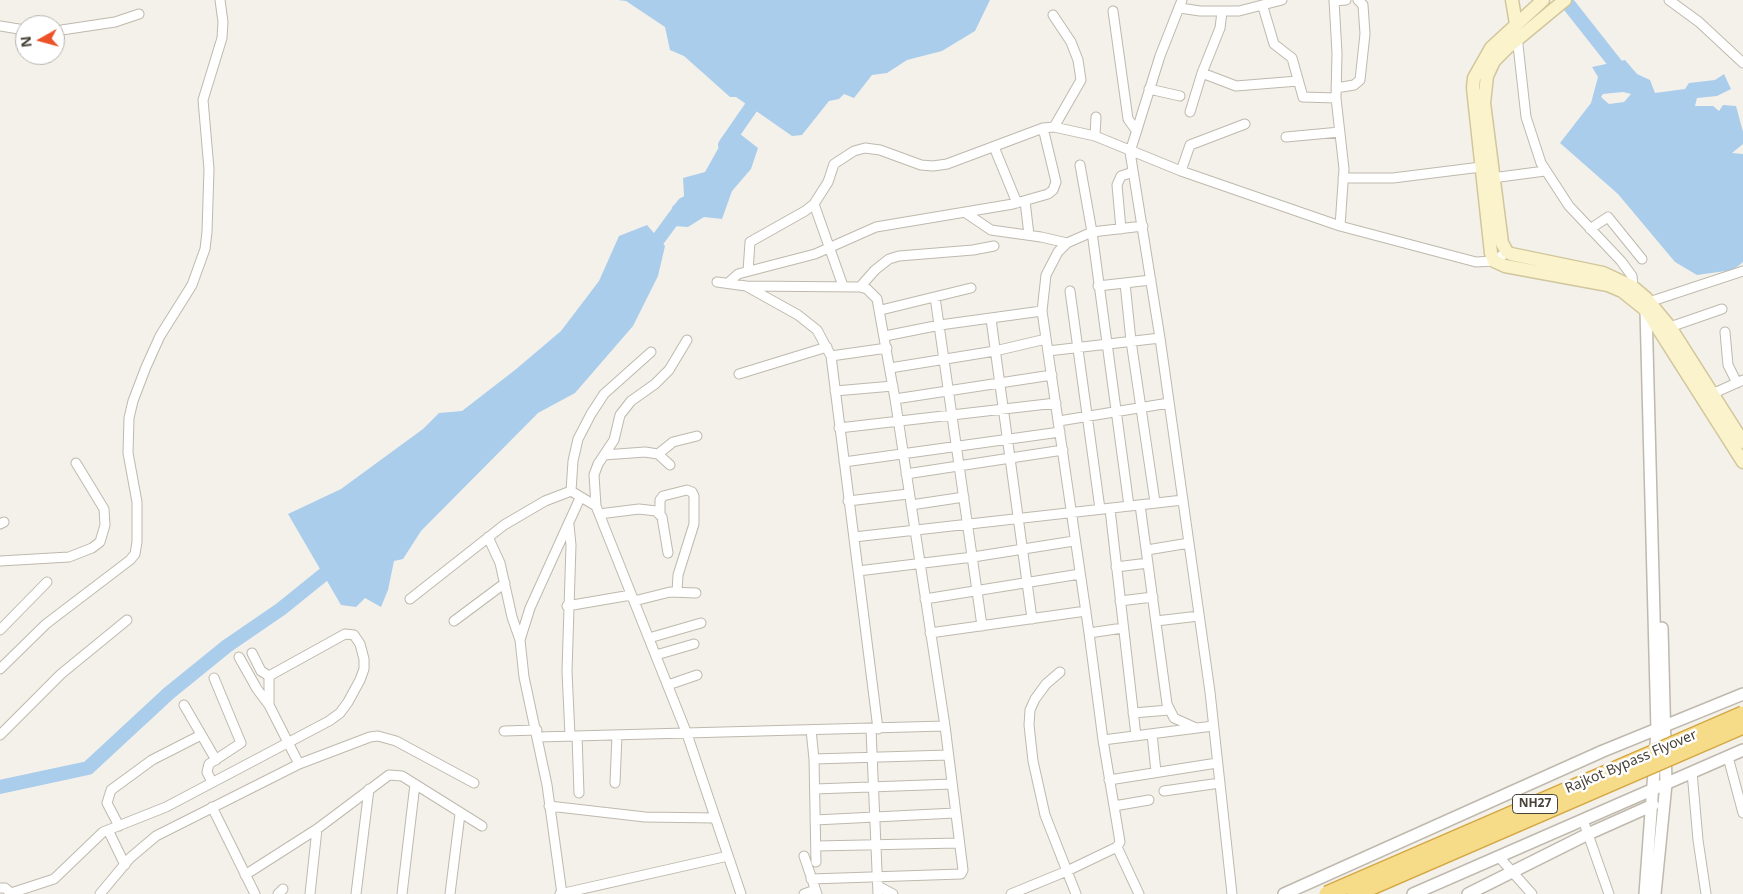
<!DOCTYPE html>
<html>
<head>
<meta charset="utf-8">
<style>
  body { margin:0 }
  #map { position:relative; width:1743px; height:894px; overflow:hidden; background:#f4f1ea; font-family:"Noto Sans",sans-serif }
  canvas { display:block }
  .north { position:absolute; left:15px; top:15px; width:50px; height:50px; box-sizing:border-box; background:#fff; border:1px solid #b5b3af; border-radius:50%; rotate:263deg; font-size:14px; font-weight:700; line-height:20px; text-align:center; color:#474238 }
  .north::after { content:''; display:block; margin:auto; width:18px; height:22px; background:#ed5128; clip-path:polygon(50% 0,100% 100%,50% 72%,0 100%) }
</style>
</head>
<body>
<div id="map">
<canvas width="1743" height="894"></canvas>
<div class="north">N</div>
</div>
<script>
const ctx = document.querySelector('canvas').getContext('2d');
ctx.lineJoin = 'round';
function paint(path, color) { ctx.fillStyle = color; ctx.fill(path, 'evenodd'); }
const shape = rows => new Path2D(rows.map(r => 'M' + r).join(''));
function trace(path, color, width, dash) { ctx.strokeStyle = color; ctx.lineWidth = width; ctx.lineCap = dash ? 'butt' : 'round'; ctx.setLineDash(dash || []); ctx.stroke(path); }
function write(font, color, halo, rows, align = 'center') {
  ctx.font = font + ' "Noto Sans",sans-serif'; ctx.lineWidth = 5; ctx.setLineDash([]); ctx.textBaseline = 'middle'; ctx.strokeStyle = halo; ctx.fillStyle = color; for (const [text, x, y, turn = 0] of rows) {
    ctx.save(); ctx.translate(x, y); ctx.rotate((+turn || 0) * Math.PI / 180); ctx.textAlign = isNaN(turn) ? turn : align; if (halo) ctx.strokeText(text, 0, 0); ctx.fillText(text, 0, 0); ctx.restore();
  }
}
paint(shape([
  [618,0,990,0,975,31,942,51,907,60,887,73,872,75,854,98,844,94,839,99,829,101,802,135,792,136,736,97,730,97,684,56,670,50,665,27,626,1],
  [1625,60,1637,74,1650,80,1655,93,1685,89,1689,83,1715,80,1724,74,1731,89,1717,96,1697,98,1695,106,1713,106,1719,111,1723,105,1736,106,1743,132,1743,144,1732,153,1743,154,1743,262,1733,270,1697,275,1675,262,1618,194,1560,143,1591,103,1598,77,1592,67],
  [1623,92,1631,94,1624,102,1609,104,1601,97,1603,94],
  [735,130,758,148,751,169,732,191,722,219,704,217,688,227,674,226,672,207,684,196,683,178,705,172,724,138],
  [647,225,665,246,658,276,633,326,575,393,538,413,421,531,403,559,394,561,388,590,381,607,365,598,356,607,341,605,288,514,341,489,423,429,439,413,462,411,515,370,561,331,599,281,619,236]
]), '#aacdec');
trace(shape([
  [1565,0,1625,76],
  [725,145,761,93],
  [648,253,684,204],
  [0,787,88,768,169,693,227,646,281,609,338,563]
]), '#aacdec', 14);
const minor = shape([
  [1182,0,1160,56,1130,152,1160,338,1210,692,1232,894],
  [1334,0,1337,53,1336,98,1344,169,1340,226],
  [1669,0,1699,22,1743,63],
  [1334,1,1346,0],
  [1263,7,1274,44,1292,58,1303,97,1336,98],
  [1180,8,1200,11,1239,11,1282,0],
  [1113,11,1128,119,1136,130],
  [1053,15,1071,42,1078,60,1081,80,1054,127],
  [0,26,25,30],
  [55,31,115,22,139,14],
  [1517,36,1526,117,1541,163,1569,206,1621,261,1632,276,1633,287],
  [1202,73,1236,86,1298,81],
  [1336,88,1354,85,1360,80,1365,34,1363,5,1358,0],
  [1149,89,1180,96],
  [1190,112,1202,73,1220,28,1222,12],
  [1095,136,1096,117],
  [1286,137,1340,132],
  [994,147,1017,203],
  [1080,165,1092,232,1129,506],
  [1181,171,1190,145,1245,124],
  [1343,178,1393,178,1481,167],
  [1492,178,1545,171],
  [1025,201,1029,235],
  [814,204,843,286],
  [966,213,991,230,1041,237,1067,243],
  [1121,229,1117,185,1121,176,1133,172],
  [1590,229,1608,217,1642,259],
  [748,271,750,242,805,211,814,204,828,182,834,164,854,151,865,148,880,150,921,165,933,166,947,164,1043,128,1054,127,1095,136,1181,171,1340,226,1476,262,1494,261,1507,252],
  [728,283,738,274,815,254,876,227,1013,204,1048,194,1053,190,1056,182,1043,128],
  [1125,283,1131,341,1155,502],
  [746,286,798,315,817,330,831,356,878,729],
  [1098,286,1151,280],
  [860,287,875,270,889,259,899,256,973,250,994,246],
  [1070,291,1100,509],
  [935,297,982,626],
  [1649,302,1743,271],
  [881,310,971,288],
  [991,319,1032,619],
  [1670,327,1722,309],
  [1725,332,1728,365,1737,383],
  [885,336,940,325,1042,311],
  [1048,351,1160,338],
  [831,356,887,348],
  [890,368,995,351,1046,339],
  [739,374,827,347],
  [835,391,893,386],
  [1712,394,1743,380],
  [895,399,1052,375],
  [1059,421,1169,403],
  [839,428,1056,403],
  [658,454,673,442,697,436],
  [604,455,645,452,658,454,670,465],
  [844,462,1060,432],
  [906,474,1063,450],
  [571,491,596,506,687,734,741,894],
  [571,491,573,461,578,439,591,414,604,394,651,352],
  [848,501,908,494],
  [911,505,964,497],
  [1140,505,1167,704,1174,718,1196,728],
  [596,506,594,475,598,464,614,440,620,415,631,401,655,384,669,370,687,340],
  [1110,509,1136,736],
  [660,513,660,500,663,496,687,490,692,492,694,496,694,524,678,575,677,592],
  [599,514,639,509,656,511,662,517,668,553],
  [0,524,4,522],
  [569,525,571,545,567,671,570,736],
  [488,537,500,563,512,617,520,640],
  [854,537,1183,500],
  [1147,550,1189,543],
  [0,561,69,557,92,548,100,542,105,525,104,509,76,463],
  [1116,567,1148,563],
  [858,571,973,557,1074,541],
  [410,599,504,525,545,501,571,491],
  [925,599,1080,574],
  [634,601,670,592,696,593],
  [1120,601,1153,597],
  [567,606,631,595],
  [454,621,505,583],
  [1156,621,1199,616],
  [0,630,47,582],
  [930,633,1086,611],
  [1089,633,1123,628],
  [649,638,701,623],
  [252,653,261,671,269,676,269,705],
  [656,655,694,644],
  [239,657,257,689,269,705,299,764],
  [0,669,46,624,130,560,135,554,137,542,137,502,128,453,129,418,133,401,146,367,160,336,192,285,205,249,207,232,209,169,203,100,222,38,223,22,220,0],
  [1060,672,1046,684,1035,699,1030,710,1029,725,1033,761,1045,815,1076,894],
  [668,685,697,675],
  [184,705,216,760],
  [1133,713,1169,710],
  [871,729,878,894],
  [811,730,814,759,948,755],
  [504,731,537,730],
  [1152,734,1156,772],
  [0,735,61,674,127,620],
  [577,736,579,793],
  [538,737,945,726,895,399,877,299,867,289,860,287,746,286,717,282],
  [1103,740,1213,726],
  [1728,757,1743,813],
  [814,759,816,862],
  [1692,772,1698,840,1706,894],
  [1109,780,1217,763],
  [212,782,207,772,209,764,241,743,214,678],
  [615,783,617,735],
  [815,789,952,784],
  [1164,791,1220,783],
  [549,806,645,817,715,818],
  [1114,806,1149,800],
  [212,807,255,894],
  [815,820,955,813],
  [1583,820,1609,894],
  [119,826,107,803,111,790,152,760,201,735],
  [108,830,125,865],
  [816,846,959,843],
  [1117,847,1139,894],
  [804,856,817,894],
  [1499,857,1532,894],
  [245,875,317,829,389,775,402,776,482,826],
  [811,879,961,874,963,870,945,726],
  [878,886,893,894],
  [0,888,5,888,12,894],
  [11,893,54,879,103,832,166,807,329,721,340,713,348,702,360,680,364,669,364,659,360,644,354,635,345,634,269,676],
  [100,894,130,858,156,836,299,764,370,737,378,736,396,741,474,783],
  [278,894,283,889],
  [310,894,317,829],
  [356,894,369,789],
  [402,894,415,784],
  [450,894,460,814],
  [560,894,728,856],
  [562,894,547,785,524,677,520,640,530,608,580,498],
  [804,894,815,890],
  [1011,894,1067,871,1117,847,1120,842,1103,740,1089,633,1042,311,1046,275,1058,252,1067,243,1092,232,1143,226]
]);
const tertiary = shape([
  [1284,894,1603,751,1743,694],
  [1413,894,1743,750],
  [1468,894,1588,834,1653,805],
  [1645,894,1657,730,1646,309],
  [1655,894,1666,784,1662,628]
]);
const secondary = shape([
  [1512,0,1516,24],
  [1543,0,1491,48,1474,78,1473,88,1491,253,1494,261,1505,266,1608,285,1622,291,1647,311,1743,462],
  [1565,0,1507,48,1494,61,1487,76,1484,103,1502,243,1507,252,1511,254,1603,273,1633,287,1646,298,1670,327,1743,442]
]);
trace(minor, '#bfb9ad', 11);
trace(tertiary, '#bfb9ad', 14);
trace(secondary, '#d1c69c', 15);
trace(minor, '#fff', 9);
trace(tertiary, '#fff', 11);
trace(secondary, '#fbf3cc', 12);
const trunkBridge = shape([
  [1327,894,1743,714],
  [1355,894,1743,726]
]);
trace(trunkBridge, '#d4a743', 18, []);
trace(trunkBridge, '#f6db88', 15);
for (const [x, y, w] of [
  [1535,804,45]
]) { const box = new Path2D(); box.roundRect(x - w / 2, y - 9.5, w, 19, 4); ctx.fillStyle = '#fff'; ctx.fill(box); trace(box, '#474238', 1); }
write('bold 12px', '#474238', null, [
  ["NH27",1535,804]
]);
write('14px', '#474238', '#fff', [
  ["Rajkot Bypass Flyover",1631,762,-23]
]);
</script>
</body>
</html>
